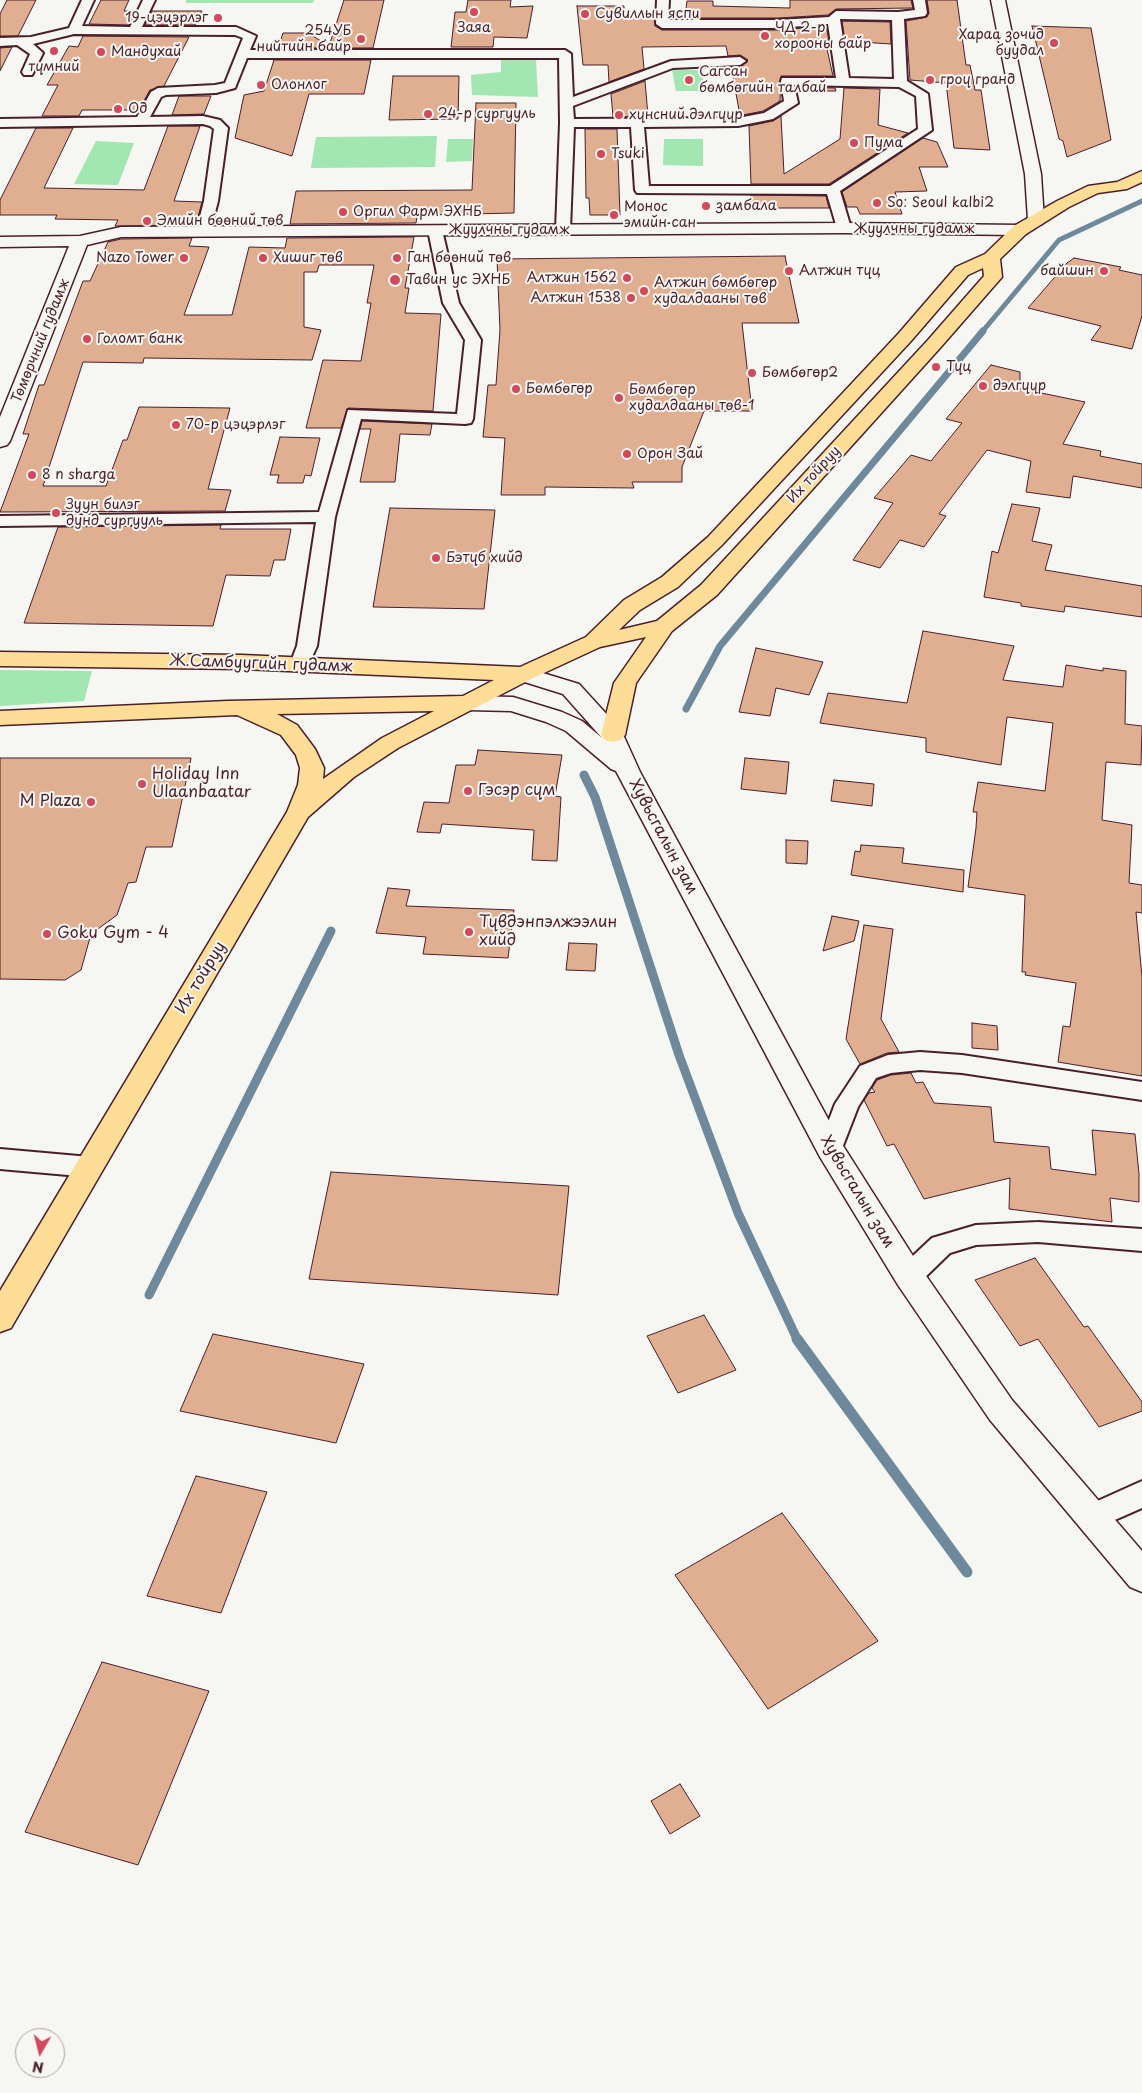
<!DOCTYPE html>
<html>
<head>
<meta charset="utf-8">
<style>
  body { margin:0 }
  #map { position:relative; width:1142px; height:2093px; overflow:hidden; background:#f6f6f2; font-family:"Playpen Sans",sans-serif }
  canvas { display:block }
  .north { position:absolute; left:15px; top:2028px; width:50px; height:50px; box-sizing:border-box; background:#f6f6f2; border:1px solid #b1a0a2; border-radius:50%; rotate:188deg; font-size:14px; font-weight:700; line-height:20px; text-align:center; color:#4a1f2b }
  .north::after { content:''; display:block; margin:auto; width:18px; height:22px; background:#d1495b; clip-path:polygon(50% 0,100% 100%,50% 72%,0 100%) }
</style>
</head>
<body>
<div id="map">
<canvas width="1142" height="2093"></canvas>
<div class="north">N</div>
</div>
<script>
const ctx = document.querySelector('canvas').getContext('2d');
ctx.lineJoin = 'round';
function paint(path, color) { ctx.fillStyle = color; ctx.fill(path, 'evenodd'); }
const shape = rows => new Path2D(rows.map(r => 'M' + r).join(''));
function trace(path, color, width, dash) { ctx.strokeStyle = color; ctx.lineWidth = width; ctx.lineCap = dash ? 'butt' : 'round'; ctx.setLineDash(dash || []); ctx.stroke(path); }
function write(font, color, halo, rows, align = 'center') {
  ctx.font = font + ' "Playpen Sans",sans-serif'; ctx.lineWidth = 4; ctx.setLineDash([]); ctx.textBaseline = 'middle'; ctx.strokeStyle = halo; ctx.fillStyle = color; for (const [text, x, y, turn = 0] of rows) {
    ctx.save(); ctx.translate(x, y); ctx.rotate((+turn || 0) * Math.PI / 180); ctx.textAlign = isNaN(turn) ? turn : align; if (halo) ctx.strokeText(text, 0, 0); ctx.fillText(text, 0, 0); ctx.restore();
  }
}
paint(shape([
  [186,0,314,0,313,3,186,3],
  [501,59,536,59,538,97,472,95,471,75,501,72],
  [672,70,701,70,706,91,676,91],
  [437,136,435,167,311,168,316,137],
  [448,139,473,139,472,161,446,162],
  [664,139,703,139,703,166,663,165],
  [96,141,134,143,118,185,74,184],
  [0,670,92,671,84,701,0,706]
]), '#a2e6b1');
trace(shape([
  [982,332,1059,240,1142,201]
]), '#6e899c', 5);
trace(shape([
  [686,709,720,646,983,331]
]), '#6e899c', 7);
trace(shape([
  [584,775,595,797,679,1055,738,1213,798,1341],
  [149,1295,331,931]
]), '#6e899c', 9);
trace(shape([
  [797,1339,967,1572]
]), '#6e899c', 11);
const building = shape([
  [7,0,36,0,18,36,0,36,0,14,7,0],
  [101,0,129,0,124,11,136,11,129,25,89,24,101,0],
  [344,0,384,0,373,48,278,48,283,33,308,33,329,46,344,0],
  [468,0,511,0,510,7,533,6,527,38,494,37,493,47,451,47,455,12,466,12,468,0],
  [790,0,911,0,913,8,836,9,828,15,778,18,670,18,670,16,685,16,687,1,713,1,713,6,790,8,790,0],
  [927,0,957,0,966,65,970,65,975,90,981,90,990,150,954,148,946,83,910,80,906,21,927,17,929,13,927,0],
  [577,6,624,6,624,16,654,16,655,26,662,30,778,30,826,26,829,40,825,40,833,76,781,76,780,101,763,111,743,115,740,115,731,67,741,67,748,60,740,55,728,56,726,46,642,47,644,69,609,82,608,65,583,65,577,6],
  [152,11,202,11,195,25,145,25,152,11],
  [842,21,890,22,891,44,845,41,842,21],
  [1032,26,1091,28,1111,140,1067,157,1063,141,1059,139,1032,26],
  [83,36,189,37,164,86,150,90,139,110,82,110,79,116,42,116,58,85,47,85,69,46,78,47,83,36],
  [12,47,0,71,0,48,12,47],
  [274,60,371,60,364,94,309,94,292,156,235,138,244,95,264,91,274,60],
  [393,76,459,76,458,119,389,120,393,76],
  [645,81,648,116,613,117,611,94,645,81],
  [796,87,835,88,836,91,797,91,796,87],
  [844,88,880,89,878,125,908,133,829,184,751,184,749,126,773,121,781,116,784,174,840,139,844,88],
  [179,96,211,96,204,114,172,115,179,96],
  [476,103,516,103,514,213,427,215,417,217,416,223,290,224,296,191,472,190,476,103],
  [168,126,200,126,174,201,202,202,196,225,115,226,118,220,55,219,57,215,0,215,0,200,36,128,73,128,44,188,144,190,168,126],
  [585,129,617,129,620,215,590,215,589,198,586,198,585,129],
  [923,138,937,142,948,167,919,167,927,191,895,192,902,214,860,214,857,207,847,207,842,192,923,138],
  [751,195,826,196,829,208,751,208,751,195],
  [414,237,405,288,409,288,405,313,441,314,433,411,348,408,341,428,306,428,323,360,361,361,371,303,367,303,374,265,319,265,317,272,304,272,304,327,321,330,312,360,144,358,143,363,83,362,43,486,106,486,123,440,127,440,139,407,230,408,208,489,231,490,225,511,0,512,29,434,23,434,39,385,44,385,83,281,90,281,108,242,121,239,192,238,189,246,209,247,184,315,232,315,249,247,285,248,287,238,414,237],
  [785,256,799,323,742,323,752,411,704,411,682,467,682,482,632,482,634,488,545,487,545,495,501,495,505,438,483,437,488,385,496,385,500,330,497,259,785,256],
  [1074,258,1121,267,1119,270,1142,275,1142,316,1132,349,1091,340,1101,326,1028,308,1067,263,1074,258],
  [991,365,1020,372,1020,384,1017,388,1085,402,1063,444,1101,451,1100,456,1142,464,1142,488,1073,476,1070,498,1026,492,1031,461,987,450,939,514,946,516,924,547,900,540,880,568,853,560,893,503,874,498,911,455,931,461,962,423,946,419,991,365],
  [362,421,432,424,430,435,400,434,395,482,360,482,371,429,360,429,362,421],
  [280,437,320,438,311,476,305,475,303,483,277,483,279,475,270,475,280,437],
  [1012,504,1040,508,1032,541,1052,545,1045,570,1142,586,1142,617,1065,606,1064,612,1021,606,1021,603,984,597,992,551,998,553,1012,504],
  [390,508,495,510,484,609,373,607,390,508],
  [221,525,220,529,291,529,285,560,274,560,270,576,226,575,213,626,24,623,58,527,221,525],
  [923,631,1014,646,1003,680,1063,687,1066,665,1103,671,1103,668,1126,671,1125,724,1142,726,1141,765,1106,762,1102,820,1132,825,1129,883,1142,885,1142,913,1136,912,1142,977,1142,1076,1058,1062,1063,1026,1070,1027,1076,983,1025,975,1026,972,1022,972,1025,895,968,887,976,828,977,812,973,812,978,782,1045,791,1053,723,1007,717,1001,765,926,752,926,738,820,723,828,693,907,703,923,631],
  [756,648,823,662,809,695,776,688,770,716,739,712,756,648],
  [478,750,562,755,555,796,561,797,557,861,532,860,534,830,442,824,440,833,417,832,424,802,449,803,456,765,475,765,478,750],
  [0,758,191,758,172,847,146,847,136,882,128,883,117,915,91,934,81,970,65,980,0,979,0,758],
  [745,758,789,762,786,794,741,789,745,758],
  [834,780,874,784,872,806,831,801,834,780],
  [786,840,808,841,807,864,786,863,786,840],
  [861,845,904,848,902,863,964,870,963,892,851,875,855,851,860,852,861,845],
  [388,888,410,890,406,906,514,910,508,958,423,954,426,937,376,933,388,888],
  [832,916,859,921,854,941,823,951,832,916],
  [864,925,893,929,881,1019,899,1052,887,1053,860,1064,846,1039,864,925],
  [569,943,597,944,595,971,566,970,569,943],
  [972,1023,997,1026,998,1050,972,1048,972,1023],
  [911,1073,916,1083,923,1082,934,1103,991,1107,994,1142,1049,1147,1051,1169,1096,1175,1092,1130,1135,1134,1139,1174,1139,1202,1110,1198,1112,1222,1009,1209,1010,1178,924,1199,894,1144,887,1146,864,1100,869,1093,875,1092,872,1088,877,1080,891,1075,911,1073],
  [331,1172,569,1186,558,1295,309,1279,331,1172],
  [1035,1258,1084,1327,1088,1326,1142,1402,1142,1411,1099,1427,1038,1339,1020,1346,975,1280,1035,1258],
  [704,1315,736,1370,678,1393,647,1336,704,1315],
  [213,1334,364,1364,336,1443,180,1411,213,1334],
  [196,1476,267,1492,221,1613,147,1596,196,1476],
  [782,1513,878,1641,768,1709,675,1575,782,1513],
  [102,1662,209,1691,138,1865,25,1832,102,1662],
  [680,1784,700,1816,670,1834,651,1801,680,1784]
]);
paint(building, '#e0ae91');
trace(building, '#4a1f2b', 1);
const street = shape([
  [82,0,94,0,82,26,130,27,143,0,155,0,142,27,236,27,256,36,250,50,565,50,571,54,573,97,671,61,740,57,746,61,740,65,673,68,573,106,574,119,738,118,764,113,784,101,781,81,782,78,836,78,828,24,778,28,662,28,656,24,657,0,669,0,668,20,778,20,829,17,836,11,898,12,915,10,913,0,925,0,927,13,925,16,904,19,907,81,928,94,932,130,840,191,851,228,844,232,837,228,827,194,637,193,635,190,631,127,574,127,570,230,563,234,556,230,560,123,559,58,247,58,235,88,216,93,166,95,161,97,150,117,203,116,220,120,228,128,218,201,210,232,203,236,196,232,204,201,214,129,210,126,203,124,0,127,0,119,137,117,151,92,158,88,215,85,225,83,243,38,235,35,74,34,33,44,43,53,32,75,24,75,22,72,30,54,17,45,0,46,0,38,31,37,69,28,82,0],
  [840,19,892,20,894,79,849,78,840,19],
  [794,85,899,87,916,96,918,129,830,186,649,186,644,127,738,126,773,119,798,103,794,85],
  [435,226,442,230,459,303,481,340,473,419,471,423,465,424,361,419,335,517,317,646,307,668,300,670,293,668,290,664,297,646,316,522,0,526,0,516,319,512,348,410,457,414,465,340,443,303,428,230,435,226],
  [920,1052,962,1055,1142,1082,1142,1100,962,1073,920,1070,891,1073,876,1078,858,1107,839,1156,830,1159,821,1156,818,1149,835,1104,860,1066,888,1055,920,1052],
  [0,1149,90,1157,99,1160,103,1167,99,1174,90,1177,0,1169,0,1149],
  [1038,1222,1142,1229,1142,1251,1038,1242,976,1245,950,1253,918,1284,909,1287,900,1284,896,1276,900,1268,932,1238,976,1225,1038,1222],
  [1142,1481,1142,1508,1092,1530,1082,1526,1077,1517,1082,1508,1142,1481]
]);
const secondary = shape([
  [991,0,1005,0,1041,174,1044,220,1042,224,1036,225,1030,224,1028,220,1025,174,991,0],
  [844,223,1020,225,1026,226,1028,230,1026,234,1020,235,844,233,121,237,87,245,10,441,7,445,0,447,0,417,69,246,0,247,0,237,80,236,121,227,844,223],
  [523,667,579,684,621,730,640,772,840,1141,920,1267,1012,1400,1142,1551,1142,1592,1130,1587,990,1420,898,1285,820,1157,616,771,611,769,566,731,546,722,511,711,468,710,460,708,456,703,460,698,468,696,513,697,562,712,582,721,602,738,563,694,515,679,512,674,515,669,523,667]
]);
const primary = shape([
  [1142,171,1142,182,1127,189,1098,193,1069,207,1026,234,1000,259,1002,277,940,348,717,595,672,631,636,683,625,735,621,740,613,742,605,740,601,735,614,683,646,637,600,647,531,679,398,748,354,777,308,817,11,1328,0,1332,0,1291,287,812,298,785,300,768,296,755,281,735,237,715,0,725,0,711,228,701,463,696,494,680,242,669,0,666,0,652,242,655,520,667,586,637,624,600,662,577,708,537,899,333,956,267,985,254,1014,226,1057,201,1088,186,1117,182,1142,171],
  [983,268,984,276,928,340,701,585,657,621,619,630,640,610,678,587,722,545,911,341,968,275,983,268],
  [434,711,382,738,323,779,324,768,315,749,297,725,277,714,434,711]
]);
trace(street, '#4a1f2b', 4);
trace(secondary, '#4a1f2b', 3);
trace(primary, '#4a1f2b', 3);
paint(street, '#f6f6f2');
paint(secondary, '#f6f6f2');
paint(primary, '#fedd96');
for (const [x, y, r, color] of [
  [474,12,5,"#d1495b"],
  [585,14,5,"#d1495b"],
  [218,18,5,"#d1495b"],
  [765,36,5,"#d1495b"],
  [361,39,5,"#d1495b"],
  [1054,43,5,"#d1495b"],
  [54,51,5,"#d1495b"],
  [101,52,5,"#d1495b"],
  [689,80,5,"#d1495b"],
  [930,80,5,"#d1495b"],
  [261,85,5,"#d1495b"],
  [118,109,5,"#d1495b"],
  [428,114,5,"#d1495b"],
  [619,115,5,"#d1495b"],
  [854,143,5,"#d1495b"],
  [601,154,5,"#d1495b"],
  [877,203,5,"#d1495b"],
  [706,206,5,"#d1495b"],
  [343,212,5,"#d1495b"],
  [614,215,5,"#d1495b"],
  [147,221,5,"#d1495b"],
  [184,258,5,"#d1495b"],
  [263,258,5,"#d1495b"],
  [397,258,5,"#d1495b"],
  [789,271,5,"#d1495b"],
  [1104,271,5,"#d1495b"],
  [627,278,5,"#d1495b"],
  [395,280,6,"#d1495b"],
  [644,291,5,"#d1495b"],
  [631,298,5,"#d1495b"],
  [87,339,5,"#d1495b"],
  [936,367,5,"#d1495b"],
  [752,373,5,"#d1495b"],
  [983,386,5,"#d1495b"],
  [516,389,5,"#d1495b"],
  [619,398,5,"#d1495b"],
  [176,425,5,"#d1495b"],
  [627,454,5,"#d1495b"],
  [32,475,5,"#d1495b"],
  [56,513,5,"#d1495b"],
  [436,558,5,"#d1495b"],
  [142,784,5,"#d1495b"],
  [468,791,5,"#d1495b"],
  [91,802,5,"#d1495b"],
  [469,932,5,"#d1495b"],
  [47,934,5,"#d1495b"]
]) { const dot = new Path2D(); dot.arc(x, y, r, 0, 2 * Math.PI); ctx.fillStyle = color; ctx.fill(dot); trace(dot, '#f6f6f2', 2); }
write('14px', '#4a1f2b', '#f6f6f2', [
  ["Сувиллын яспи",595,14],
  ["19-цэцэрлэг",208,18,"right"],
  ["Заяа",474,28,"center"],
  ["ЧД 2-р",775,28],
  ["хорооны байр",775,44],
  ["254УБ",351,31,"right"],
  ["нийтийн байр",351,47,"right"],
  ["Хараа зочид",1044,35,"right"],
  ["буудал",1044,51,"right"],
  ["Мандухай",111,52],
  ["түмний",54,67,"center"],
  ["Сагсан",699,72],
  ["бөмбөгийн талбай",699,88],
  ["гроү гранд",940,80],
  ["Олонлог",271,85],
  ["Од",128,109],
  ["24-р сургууль",438,114],
  ["хүнсний дэлгүүр",629,115],
  ["Пума",864,143],
  ["Tsuki",611,154],
  ["So: Seoul kalbi2",887,203],
  ["замбала",716,206],
  ["Монос",624,207],
  ["эмийн сан",624,223],
  ["Оргил Фарм ЭХНБ",353,212],
  ["Эмийн бөөний төв",157,221],
  ["Nazo Tower",174,258,"right"],
  ["Хишиг төв",273,258],
  ["Ган бөөний төв",407,258],
  ["Алтжин түц",799,271],
  ["байшин",1094,271,"right"],
  ["Алтжин 1562",617,278,"right"],
  ["Тавин ус ЭХНБ",406,280],
  ["Алтжин бөмбөгөр",654,283],
  ["худалдааны төв",654,299],
  ["Алтжин 1538",621,298,"right"],
  ["Голомт банк",97,339],
  ["Түц",946,367],
  ["Бөмбөгөр2",762,373],
  ["дэлгүүр",993,386],
  ["Бөмбөгөр",526,389],
  ["Бөмбөгөр",629,390],
  ["худалдааны төв-1",629,406],
  ["70-р цэцэрлэг",186,425],
  ["Орон Зай",637,454],
  ["8 n sharga",42,475],
  ["Зуун билэг",66,505],
  ["дунд сургууль",66,521],
  ["Бэтүб хийд",446,558]
], 'left');
write('14px', '#4a1f2b', '#f6f6f2', [
  ["Жуулчны гудамж",914,229],
  ["Жуулчны гудамж",509,230],
  ["Төмөрчний гудамж",41,341,-68],
  ["Их тойруу",814,475,-48]
]);
write('16px', '#4a1f2b', '#f6f6f2', [
  ["Ж.Самбуугийн гудамж",261,664,2],
  ["Хувьсгалын зам",663,837,62],
  ["Их тойруу",201,978,-59],
  ["Хувьсгалын зам",857,1192,59]
]);
write('16px', '#4a1f2b', '#f6f6f2', [
  ["Holiday Inn",152,775],
  ["Ulaanbaatar",152,793],
  ["Гэсэр сүм",478,791],
  ["M Plaza",81,802,"right"],
  ["Түвдэнпэлжээлин",479,923],
  ["хийд",479,941],
  ["Goku Gym - 4",57,934]
], 'left');
</script>
</body>
</html>
